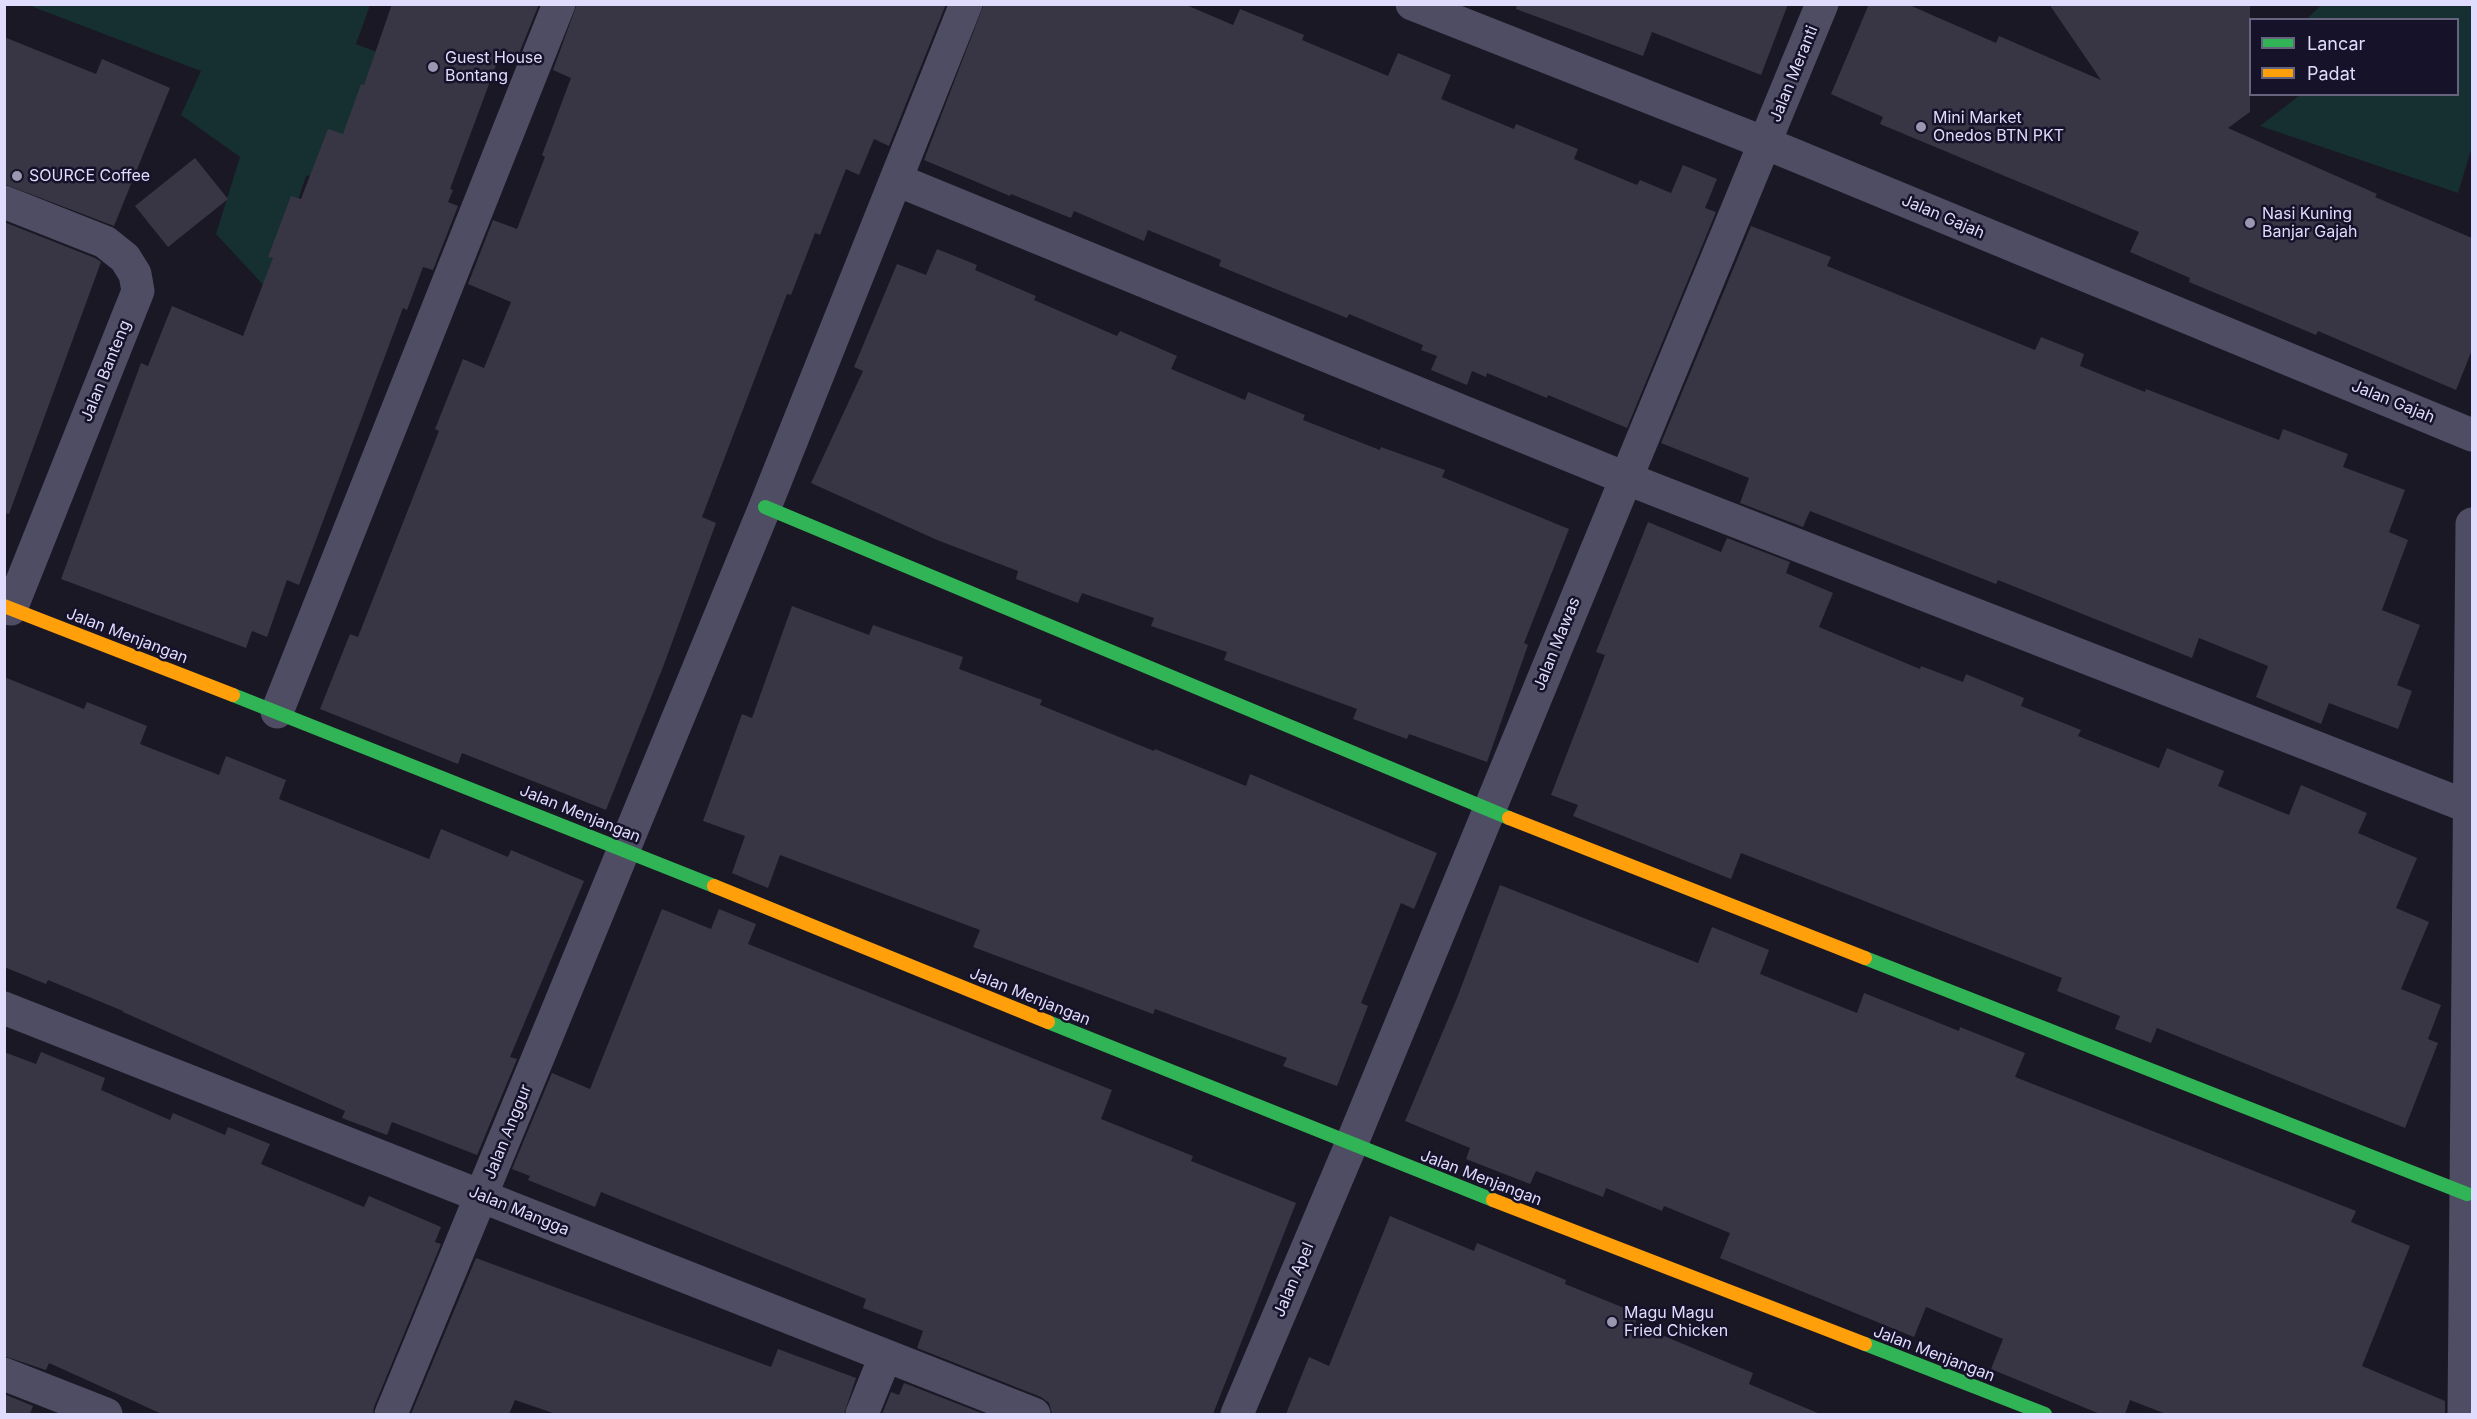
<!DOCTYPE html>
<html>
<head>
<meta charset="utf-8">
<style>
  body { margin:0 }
  #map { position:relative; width:2477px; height:1419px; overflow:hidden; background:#1a1824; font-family:Inter,sans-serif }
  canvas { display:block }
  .frame { position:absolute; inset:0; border:6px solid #dfdcfd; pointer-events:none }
  .legend { position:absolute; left:2249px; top:18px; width:210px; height:78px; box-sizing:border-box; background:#16122a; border:2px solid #66637e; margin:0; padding:8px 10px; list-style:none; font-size:18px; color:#dfdcfd }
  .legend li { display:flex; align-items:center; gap:12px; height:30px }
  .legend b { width:30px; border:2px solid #66637e }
</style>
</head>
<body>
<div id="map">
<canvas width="2477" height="1419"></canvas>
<div class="frame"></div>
<ul class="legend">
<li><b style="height:8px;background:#30b455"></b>Lancar</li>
<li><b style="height:8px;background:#ff9f0a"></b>Padat</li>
</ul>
</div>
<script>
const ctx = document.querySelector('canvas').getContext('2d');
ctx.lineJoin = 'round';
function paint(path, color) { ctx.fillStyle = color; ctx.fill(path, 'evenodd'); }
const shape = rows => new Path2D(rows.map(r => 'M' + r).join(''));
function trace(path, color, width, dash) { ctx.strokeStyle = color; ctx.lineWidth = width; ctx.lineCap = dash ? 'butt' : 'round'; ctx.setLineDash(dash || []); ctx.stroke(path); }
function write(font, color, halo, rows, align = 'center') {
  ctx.font = font + ' Inter,sans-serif'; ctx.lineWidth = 5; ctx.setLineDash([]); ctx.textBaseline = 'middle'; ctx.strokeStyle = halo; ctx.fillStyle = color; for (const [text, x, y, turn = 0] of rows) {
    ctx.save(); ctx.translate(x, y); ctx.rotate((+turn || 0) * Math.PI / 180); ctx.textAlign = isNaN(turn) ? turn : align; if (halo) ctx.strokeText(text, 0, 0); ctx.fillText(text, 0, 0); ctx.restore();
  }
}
paint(shape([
  [28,5,370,5,356,44,387,56,337,172,306,176,268,290,216,234,240,157,181,115,201,71],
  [2319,5,2472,5,2472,147,2458,193,2260,126,2300,95,2458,94,2458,20,2307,19,2320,6]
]), '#162f30');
paint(shape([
  [392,4,539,4,518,56,502,49,450,189,453,190,448,202,458,206,433,270,423,267,407,310,403,308,299,585,287,580,267,637,252,631,246,648,61,579,141,363,148,366,172,306,243,336,273,258,268,257,291,196,301,199,328,129,343,134,361,84,364,85],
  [577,4,946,4,889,146,874,139,859,175,846,169,820,235,815,233,791,295,787,294,702,517,716,523,663,667,606,810,462,753,458,764,320,709,350,634,358,637,439,431,435,429,463,359,484,368,511,302,468,284,493,220,517,229,545,157,542,155,571,78,553,70],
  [984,4,1184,4,1233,25,1240,9,1304,35,1302,40,1388,76,1398,53,1451,75,1441,99,1514,129,1516,124,1578,149,1574,159,1637,185,1640,180,1671,193,1683,165,1717,179,1705,208,1716,212,1627,428,1548,395,1547,398,1487,373,1486,377,1472,371,1467,385,1431,370,1437,356,1421,350,1423,345,1349,314,1347,318,1219,266,1221,260,1148,230,1144,241,1074,211,1071,218,1011,194,1010,196,924,160],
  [1517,4,1788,4,1761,75,1652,32,1643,56,1516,9],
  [1869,4,1907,4,1996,43,1999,36,2101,80,2049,4,2250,4,2250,112,2228,128,2377,194,2375,197,2472,238,2472,350,2456,390,2318,331,2316,335,2189,282,2190,278,2130,252,2139,232,1880,124,1883,117,1831,94],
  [4,37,96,74,102,59,170,88,114,226,4,184],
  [195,158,228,199,168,247,135,206],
  [4,222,95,258,101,262,9,514,4,513],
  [1751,226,1831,257,1827,266,2035,350,2041,337,2084,354,2080,366,2145,392,2146,389,2279,440,2283,429,2348,454,2343,467,2405,490,2389,532,2408,540,2382,610,2420,625,2397,685,2412,691,2398,729,2329,703,2321,724,2256,697,2268,666,2199,638,2192,658,1998,580,1996,584,1810,511,1803,527,1740,503,1749,478,1661,443],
  [937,249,977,265,975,270,1036,296,1034,300,1117,336,1120,331,1177,356,1171,369,1245,400,1248,392,1305,415,1303,420,1380,450,1381,447,1445,470,1442,477,1569,529,1524,643,1528,645,1487,762,1409,734,1407,739,1353,719,1357,709,1224,660,1227,652,1151,626,1154,618,1082,593,1078,603,1016,579,1018,571,937,540,811,483,863,371,854,367,897,264,926,275],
  [1648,522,1721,552,1727,538,1790,562,1786,573,1833,593,1819,627,1920,669,1921,666,1963,682,1966,674,2024,698,2021,706,2081,730,2078,736,2159,768,2167,748,2224,771,2218,786,2289,815,2301,785,2367,813,2358,833,2417,858,2396,908,2429,922,2401,989,2441,1005,2428,1039,2438,1043,2405,1128,2157,1028,2151,1043,2115,1029,2120,1016,2057,991,2062,978,1741,853,1731,879,1573,816,1578,805,1551,795,1605,655,1596,652],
  [792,606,869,635,873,625,963,657,959,669,1042,700,1040,705,1154,751,1155,749,1246,786,1250,774,1437,853,1414,909,1401,903,1361,1003,1368,1006,1337,1086,1283,1066,1287,1058,1155,1009,1153,1014,973,947,980,930,780,855,768,888,732,873,745,836,703,821,742,714,752,718],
  [4,677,84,709,87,702,147,726,140,744,219,775,226,756,286,780,279,799,429,859,441,829,508,857,511,850,584,881,510,1057,517,1059,477,1155,392,1122,387,1135,342,1118,345,1111,123,1012,123,1011,48,980,46,984,4,967],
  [1500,885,1698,963,1712,927,1769,950,1760,974,1857,1013,1864,993,1959,1031,1960,1027,2025,1053,2015,1077,2356,1211,2351,1222,2410,1246,2362,1366,2445,1401,2445,1414,2166,1414,2130,1400,2125,1414,2100,1414,1991,1369,2003,1339,1926,1307,1914,1337,1720,1258,1730,1233,1664,1206,1662,1211,1606,1188,1603,1197,1536,1171,1530,1184,1466,1159,1470,1148,1405,1121,1457,998],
  [662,909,711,929,719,909,756,924,748,944,1112,1090,1101,1119,1193,1156,1191,1161,1296,1203,1213,1414,1052,1414,1049,1403,1041,1397,917,1348,923,1331,863,1308,866,1299,601,1192,595,1207,528,1180,530,1176,512,1169,552,1073,590,1089],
  [4,1052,36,1064,41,1052,105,1078,101,1090,170,1120,173,1113,225,1135,228,1127,270,1144,261,1164,364,1207,369,1196,441,1227,435,1242,441,1244,374,1407,373,1414,162,1414,49,1363,46,1370,4,1356],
  [1390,1216,1474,1251,1477,1243,1566,1280,1565,1284,1639,1314,1635,1324,1753,1373,1749,1384,1820,1414,1286,1414,1309,1357,1329,1366],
  [476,1258,771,1367,778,1349,856,1378,844,1414,556,1414,515,1400,509,1414,411,1414],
  [904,1383,984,1414,882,1414,891,1392,899,1395],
  [4,1394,33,1406,30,1414,4,1414]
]), '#383645');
trace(shape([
  [1412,4,1765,143,2472,435],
  [897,180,1625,478,2469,807],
  [4,202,105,242,125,258,135,274,138,291,11,609],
  [277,712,559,4],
  [4,1008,1034,1414],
  [4,1374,106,1414],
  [391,1414,765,507,966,4],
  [862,1414,885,1357],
  [1237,1414,1351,1145,1822,4],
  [2464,1414,2472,524]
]), '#4e4d64', 33);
trace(shape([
  [765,507,1509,818],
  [233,695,714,886],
  [1865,958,2467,1194],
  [1048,1022,1493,1200],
  [1865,1344,2045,1414]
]), '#30b455', 14);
trace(shape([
  [4,606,233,695],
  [1509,818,1865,958],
  [714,886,1048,1022],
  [1493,1200,1865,1344]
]), '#ff9f0a', 14);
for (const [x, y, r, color] of [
  [433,67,6,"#9a97b1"],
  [1921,127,6,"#9a97b1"],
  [17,176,6,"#9a97b1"],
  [2250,223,6,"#9a97b1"],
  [1612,1322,6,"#9a97b1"]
]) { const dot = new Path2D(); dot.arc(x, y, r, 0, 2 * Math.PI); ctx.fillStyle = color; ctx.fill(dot); trace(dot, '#16122a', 2); }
write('16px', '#dfdcfd', '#16122a', [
  ["Guest House",445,58],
  ["Bontang",445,76],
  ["Mini Market",1933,118],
  ["Onedos BTN PKT",1933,136],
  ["SOURCE Coffee",29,176],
  ["Nasi Kuning",2262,214],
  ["Banjar Gajah",2262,232],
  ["Magu Magu",1624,1313],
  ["Fried Chicken",1624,1331]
], 'left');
write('16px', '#dfdcfd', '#16122a', [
  ["Jalan Meranti",1794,74,-68],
  ["Jalan Gajah",1943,217,23],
  ["Jalan Banteng",106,371,-68],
  ["Jalan Gajah",2393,402,22],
  ["Jalan Menjangan",127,636,21],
  ["Jalan Mawas",1557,644,-68],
  ["Jalan Menjangan",580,814,22],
  ["Jalan Menjangan",1030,997,22],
  ["Jalan Anggur",508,1132,-68],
  ["Jalan Menjangan",1481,1178,21],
  ["Jalan Mangga",519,1211,22],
  ["Jalan Apel",1294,1280,-67],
  ["Jalan Menjangan",1934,1354,21]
]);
</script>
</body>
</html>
